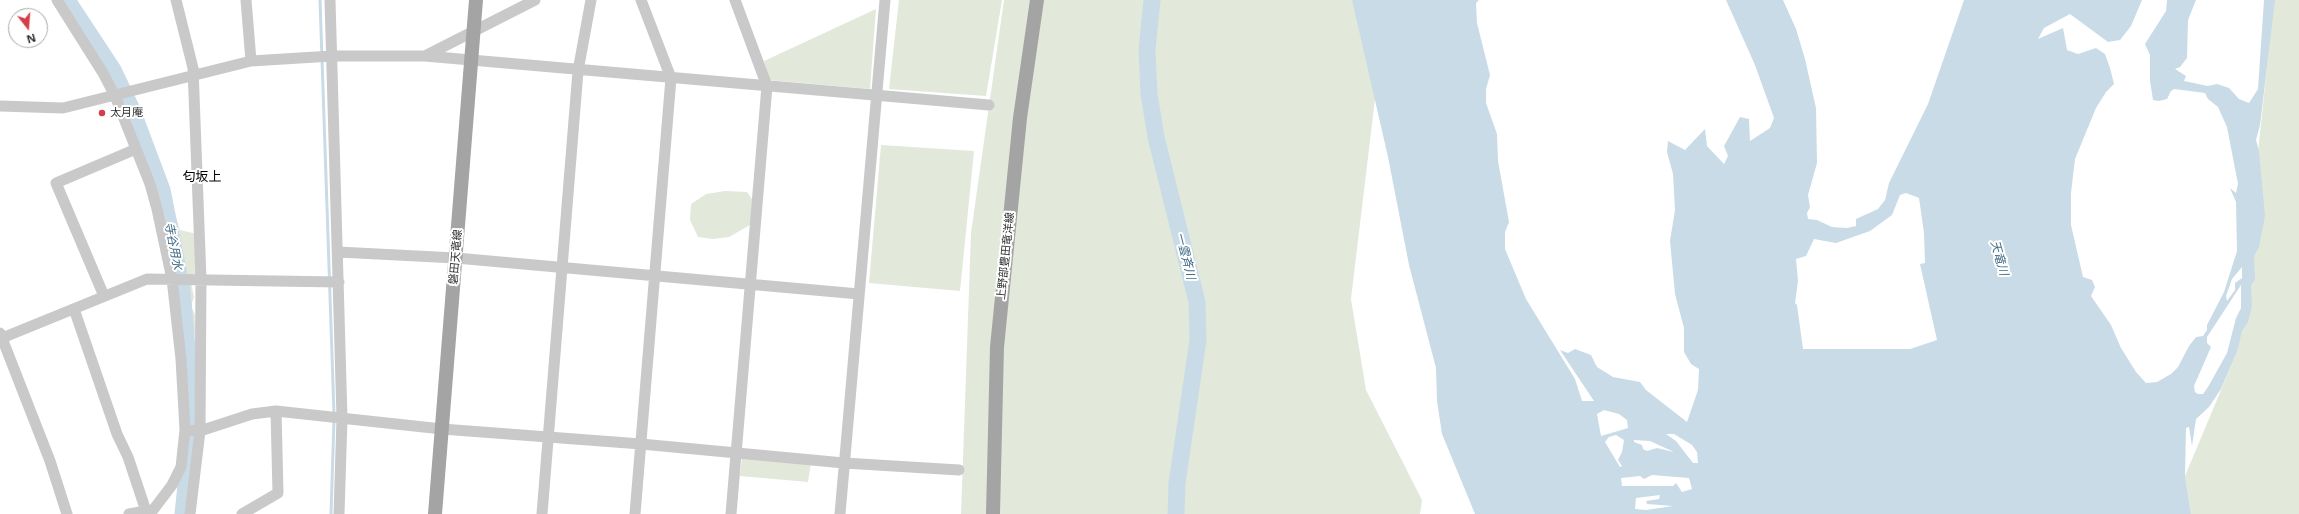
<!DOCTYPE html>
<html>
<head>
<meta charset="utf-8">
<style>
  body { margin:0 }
  #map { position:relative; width:2299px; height:514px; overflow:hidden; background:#fff; font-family:"Open Sans",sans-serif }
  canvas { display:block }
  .north { position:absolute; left:8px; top:8px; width:40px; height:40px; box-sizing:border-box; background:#fff; border:1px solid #ababab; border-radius:50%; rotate:163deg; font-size:11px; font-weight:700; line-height:16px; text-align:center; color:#2c2c2c }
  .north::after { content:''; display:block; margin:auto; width:14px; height:18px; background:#d43e48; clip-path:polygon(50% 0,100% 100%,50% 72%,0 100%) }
</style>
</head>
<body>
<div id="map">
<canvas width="2299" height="514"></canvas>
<div class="north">N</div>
</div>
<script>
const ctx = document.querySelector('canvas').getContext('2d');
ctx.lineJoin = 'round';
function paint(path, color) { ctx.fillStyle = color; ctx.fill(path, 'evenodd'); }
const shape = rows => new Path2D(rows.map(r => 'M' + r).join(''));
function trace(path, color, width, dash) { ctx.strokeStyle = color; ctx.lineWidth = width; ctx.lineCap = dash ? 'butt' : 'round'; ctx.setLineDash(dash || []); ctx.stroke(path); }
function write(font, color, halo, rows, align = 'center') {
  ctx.font = font + ' "Open Sans","Noto Sans JP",sans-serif'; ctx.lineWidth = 4; ctx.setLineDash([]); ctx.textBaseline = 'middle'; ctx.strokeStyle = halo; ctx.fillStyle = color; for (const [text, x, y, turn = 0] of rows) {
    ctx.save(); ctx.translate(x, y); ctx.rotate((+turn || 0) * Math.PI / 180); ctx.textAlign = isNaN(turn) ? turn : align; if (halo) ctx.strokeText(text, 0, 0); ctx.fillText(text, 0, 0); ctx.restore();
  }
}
paint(shape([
  [899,0,1002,0,986,96,889,89],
  [1004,0,1356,0,1375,99,1351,299,1366,390,1422,500,1420,514,961,514,971,233],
  [2274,0,2299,0,2299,514,2191,514,2185,476,2237,352],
  [876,9,870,89,769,80,764,61],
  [881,145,974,151,960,291,869,283],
  [155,148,180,230,197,234,199,279,191,282,194,297,191,306,195,315,196,331,192,340,192,358,197,378,191,381,176,283,145,153],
  [725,191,747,192,754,202,750,225,729,237,713,239,698,237,690,220,691,204,706,194],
  [742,457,811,463,808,482,740,476]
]), '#e2e9db');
paint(shape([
  [1352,0,1479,0,1476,3,1477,23,1490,75,1486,89,1486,103,1497,134,1498,161,1509,222,1505,232,1505,249,1526,299,1575,379,1582,401,1594,401,1560,350,1568,353,1575,349,1591,355,1597,367,1613,377,1640,382,1646,390,1687,422,1698,390,1699,369,1691,364,1684,352,1684,328,1675,294,1670,241,1675,210,1673,174,1667,152,1668,141,1685,150,1705,129,1707,146,1724,164,1728,156,1724,146,1740,117,1749,119,1750,141,1770,128,1774,118,1755,65,1726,0,1783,0,1796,29,1805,59,1816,108,1817,163,1808,195,1810,207,1807,213,1808,219,1817,220,1832,227,1847,228,1856,226,1856,219,1878,209,1885,200,1889,183,1928,104,1964,0,2142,0,2131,26,2120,40,2108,42,2070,14,2044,28,2038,39,2063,28,2067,50,2078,54,2096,48,2105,54,2110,68,2114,84,2106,92,2096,108,2075,159,2071,193,2071,225,2083,277,2092,280,2095,287,2091,296,2111,325,2121,348,2136,372,2146,383,2157,382,2171,374,2178,367,2189,346,2196,337,2203,336,2207,330,2207,325,2224,292,2237,251,2236,202,2230,188,2236,193,2238,184,2227,127,2218,107,2208,99,2205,93,2174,89,2171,91,2167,99,2159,101,2153,100,2150,81,2150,55,2145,44,2166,11,2167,0,2196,0,2188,20,2187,58,2180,67,2175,69,2186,76,2184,81,2208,86,2217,84,2229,88,2239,99,2249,103,2258,89,2264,0,2275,0,2260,125,2256,140,2259,151,2265,216,2259,247,2254,256,2255,280,2251,285,2252,306,2248,322,2242,331,2237,352,2221,389,2209,407,2196,419,2192,446,2189,427,2186,428,2185,476,2191,514,1475,514,1442,434,1437,401,1436,368,1409,265,1388,157],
  [1906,193,1919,198,1924,233,1925,263,1920,264,1937,340,1910,349,1803,349,1797,305,1795,303,1798,281,1796,259,1806,256,1814,239,1836,243,1870,231,1892,215,1900,195],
  [2242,267,2242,278,2235,283,2235,290,2227,301,2226,296,2232,279],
  [2241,285,2241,308,2236,318,2227,353,2208,387,2203,394,2198,394,2195,392,2194,386,2211,347,2207,343,2207,337],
  [1604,410,1619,414,1627,420,1628,428,1601,436,1597,414],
  [1666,434,1674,434,1692,445,1697,452,1698,463,1693,463,1676,441],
  [1616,435,1624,440,1622,452,1618,460,1622,466,1620,467,1605,442,1609,437],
  [1634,440,1650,441,1674,452,1657,448,1647,451,1643,449,1642,445,1634,442],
  [1652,475,1689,478,1692,489,1682,492,1676,483,1673,486,1622,486,1621,478,1640,476,1644,479],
  [1660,495,1659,499,1646,501,1647,504,1673,506,1646,510,1635,509,1636,498]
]), '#c9dbe7');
trace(shape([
  [320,0,334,414],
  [331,514,334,420]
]), '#c9dbe7', 3);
trace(shape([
  [67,0,113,70,132,110,162,190,182,290,193,417,183,514],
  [1152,0,1147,50,1149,94,1156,137,1197,302,1198,340,1177,483,1176,514]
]), '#c9dbe7', 17);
trace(shape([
  [57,0,103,73,115,96,150,184,157,209,172,279,181,359,185,430,181,467,172,485,150,514],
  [176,0,193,68,201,279,200,431,190,514],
  [246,0,251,61],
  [330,0,342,418,339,514],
  [425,56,535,0],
  [0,106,63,108,251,61,332,56,425,56,989,105],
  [338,252,456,258,859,294],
  [104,296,56,183,136,149],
  [74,309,117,434,128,457,147,514],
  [0,333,50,461,67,514],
  [2,338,147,279,339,282],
  [185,430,200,431,252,414,276,411,442,429,641,444,844,463,959,470],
  [129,514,146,511],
  [242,514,278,493,276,411],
  [542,514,578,71,591,0],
  [635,514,671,78,641,0],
  [731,514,767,86,735,0],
  [840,514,885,0]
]), '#c9c9c9', 11);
trace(shape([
  [435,514,476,0],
  [993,514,997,347,1020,118,1037,0]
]), '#a4a4a4', 14);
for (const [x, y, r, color] of [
  [102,113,4,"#d43e48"]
]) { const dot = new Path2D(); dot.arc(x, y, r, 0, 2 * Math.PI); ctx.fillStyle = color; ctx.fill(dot); trace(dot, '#fff', 1.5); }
write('11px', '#2c2c2c', '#fff', [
  ["太月庵",110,113]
], 'left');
write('11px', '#2c2c2c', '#fff', [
  ["上野部豊田竜洋線",1006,256,-84],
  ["磐田天竜線",456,257,-85]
]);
write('italic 12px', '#436c86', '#fff', [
  ["寺谷用水",173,246,79],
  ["一雲斉川",1185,256,76],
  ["天竜川",1999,258,74]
]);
write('13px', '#000', '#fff', [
  ["匂坂上",202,177]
]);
</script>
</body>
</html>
